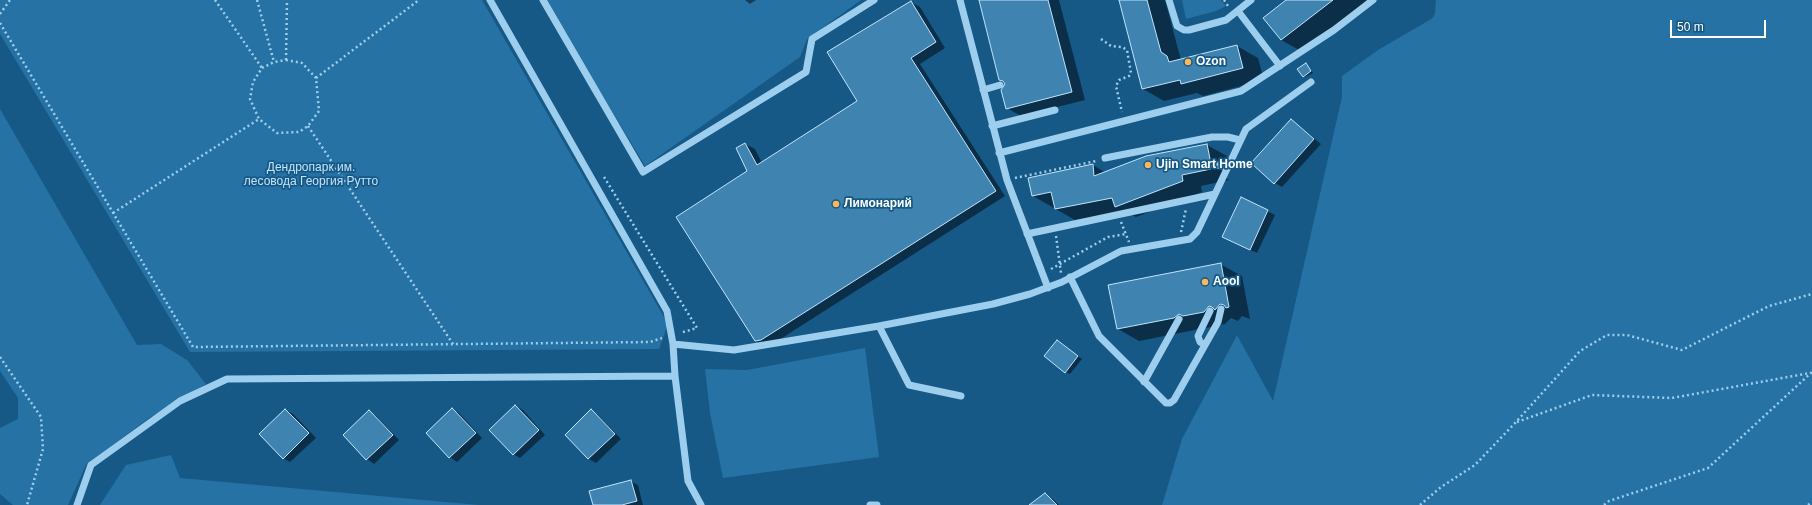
<!DOCTYPE html>
<html>
<head>
<meta charset="utf-8">
<style>
  body { margin:0 }
  #map { position:relative; width:1812px; height:505px; overflow:hidden; background:#165987; font-family:Arial,sans-serif }
  canvas { display:block }
  .scale { position:absolute; left:1670px; top:20px; width:96px; height:18px; box-sizing:border-box; border:2px solid #fff; border-top:0; padding-left:5px; font-size:12px; line-height:14px; white-space:nowrap; color:#fff; -webkit-text-stroke:3px #165987; paint-order:stroke }
</style>
</head>
<body>
<div id="map">
<canvas width="1812" height="505"></canvas>
<div class="scale">50 m</div>
</div>
<script>
const ctx = document.querySelector('canvas').getContext('2d');
ctx.lineJoin = 'round';
function paint(path, color) { ctx.fillStyle = color; ctx.fill(path, 'evenodd'); }
const shape = rows => new Path2D(rows.map(r => 'M' + r).join(''));
function trace(path, color, width, dash) { ctx.strokeStyle = color; ctx.lineWidth = width; ctx.lineCap = dash ? 'butt' : 'round'; ctx.setLineDash(dash || []); ctx.stroke(path); }
function write(font, color, halo, rows, align = 'center') {
  ctx.font = font + ' Arial,sans-serif'; ctx.lineWidth = 3.5; ctx.setLineDash([]); ctx.textBaseline = 'middle'; ctx.strokeStyle = halo; ctx.fillStyle = color; for (const [text, x, y, turn = 0] of rows) {
    ctx.save(); ctx.translate(x, y); ctx.rotate((+turn || 0) * Math.PI / 180); ctx.textAlign = isNaN(turn) ? turn : align; if (halo) ctx.strokeText(text, 0, 0); ctx.fillText(text, 0, 0); ctx.restore();
  }
}
paint(shape([
  [0,0,482,0,668,324,659,349,190,352,0,34],
  [545,0,861,0,807,39,800,57,645,166],
  [1182,0,1221,0,1226,6,1216,11,1186,19],
  [1436,0,1812,0,1812,505,1162,505,1182,439,1237,335,1273,401,1342,97,1342,76,1378,50,1433,18,1435,13],
  [0,109,137,345,161,344,187,360,206,384,149,418,86,465,68,505,13,505,0,494,0,428,18,419,18,398,0,371],
  [865,348,879,457,723,478,710,413,705,369,747,370],
  [171,455,180,478,479,505,100,505,126,465]
]), '#2672a5');
paint(shape([
  [745,0,756,0,750,4],
  [980,0,1059,0,1085,100,1021,116,1007,108,1006,84,1000,80],
  [1120,0,1165,0,1181,60,1237,46,1258,58,1264,80,1203,96,1197,93,1164,101,1143,89],
  [1287,0,1370,0,1303,52,1281,40],
  [911,2,920,7,945,48,920,64,1005,196,771,345,766,346,756,341,749,172,737,148,745,144,755,149,762,163,859,102],
  [1306,64,1313,73,1305,77,1303,76],
  [1292,120,1321,144,1282,187,1275,183],
  [1207,145,1227,156,1230,171,1226,178,1229,180,1201,186,1202,192,1136,217,1124,211,1075,220,1033,196,1093,165,1106,173],
  [1241,198,1275,215,1257,253,1231,241],
  [1220,264,1242,276,1250,319,1242,316,1238,321,1231,318,1225,324,1206,328,1201,326,1195,330,1139,341,1118,329],
  [1058,341,1082,359,1070,374,1065,372],
  [515,406,523,410,545,435,520,458,513,454],
  [452,409,459,413,482,438,457,462,450,457,427,433],
  [286,410,293,414,316,438,290,462,283,458],
  [369,411,376,416,399,440,374,464,367,459,344,435],
  [591,411,598,415,621,439,596,463,589,459,566,435],
  [630,481,638,485,643,505,594,505],
  [1045,495,1054,500,1059,505,1032,505]
]), '#0007');
const building = shape([
  [979,0,1048,0,1072,92,1006,109,1001,90,1005,84,1003,81,999,80,979,0],
  [1119,0,1147,0,1161,52,1167,56,1169,62,1237,45,1243,68,1181,84,1180,80,1142,89,1119,0],
  [1286,0,1333,0,1281,40,1263,18,1286,0],
  [911,1,936,42,911,58,996,191,761,340,755,341,676,217,747,171,736,148,745,143,757,165,857,101,827,52,911,1],
  [1306,63,1311,71,1303,77,1297,69,1306,63],
  [1291,119,1314,139,1274,184,1251,163,1291,119],
  [1207,144,1210,159,1207,161,1206,165,1211,169,1182,175,1183,181,1115,207,1112,198,1055,209,1051,192,1032,196,1028,178,1093,164,1094,176,1146,156,1207,144],
  [1241,197,1268,210,1250,250,1222,237,1241,197],
  [1221,263,1229,307,1226,308,1224,305,1220,304,1215,310,1212,307,1209,306,1204,312,1183,316,1179,314,1174,318,1117,329,1108,285,1221,263],
  [1057,340,1078,356,1065,373,1044,356,1057,340],
  [515,405,539,430,513,455,489,430,515,405],
  [452,408,476,433,449,458,426,433,452,408],
  [285,409,309,433,283,459,259,434,285,409],
  [591,409,615,434,588,459,565,435,591,409],
  [369,410,393,435,366,460,343,435,369,410],
  [631,480,637,501,622,505,593,505,589,491,631,480],
  [1045,493,1057,505,1029,505,1045,493]
]);
paint(building, '#3f83b1');
trace(building, '#c2e4fa', 1);
trace(shape([
  [215,0,262,68],
  [257,0,274,62],
  [1224,0,1228,6],
  [0,14,10,0],
  [0,23,193,347,650,342,662,338],
  [1101,39,1111,46,1122,47,1127,50,1131,73,1129,76,1119,80,1116,86,1122,112],
  [286,60,302,63,316,78,319,111,308,126,299,132,277,133,259,119,250,99,253,82,262,68,274,62,286,60],
  [286,60,287,0],
  [316,78,419,0],
  [308,126,453,344],
  [604,177,697,328,680,333],
  [1015,178,1096,161],
  [113,213,259,119],
  [1121,222,1129,242],
  [1181,232,1186,209],
  [1056,236,1061,273],
  [1051,269,1108,237,1126,234],
  [0,357,41,417,43,449,27,505],
  [1517,422,1592,395,1672,398,1810,373],
  [1420,505,1441,487,1475,465,1516,422,1580,351,1607,335,1627,335,1682,350,1769,306,1812,294],
  [1604,505,1609,501,1708,468,1812,372],
  [1808,505,1812,502]
]), '#9dceee', 2.5, [2, 3]);
trace(shape([
  [543,0,643,172,806,72,812,39,874,0],
  [960,0,1007,180,1048,288],
  [1169,0,1177,26,1184,30,1189,30,1226,20,1251,0],
  [1238,11,1280,66],
  [983,90,1000,85],
  [992,126,1055,110],
  [999,153,1241,91,1334,30,1373,0],
  [1105,158,1212,137,1228,137,1240,140],
  [1211,164,1227,167],
  [1027,234,1215,194],
  [1070,277,1099,336,1166,403,1170,403,1174,400,1218,322,1221,309],
  [879,326,993,304,1030,294,1062,282,1121,251,1190,239,1197,232,1246,129,1311,82],
  [673,344,734,350,879,326,909,385,961,396],
  [1205,345,1200,342,1198,336,1210,311],
  [675,376,688,481,701,505],
  [1144,382,1179,319],
  [77,505,91,465,180,401,227,379,675,376,673,344,667,311,490,0],
  [870,505,877,505]
]), '#9dceee', 7);
for (const [x, y, r, color] of [
  [1188,62,4,"#ffb65a"],
  [1148,165,4,"#ffb65a"],
  [836,204,4,"#ffb65a"],
  [1205,282,4,"#ffb65a"]
]) { const dot = new Path2D(); dot.arc(x, y, r, 0, 2 * Math.PI); ctx.fillStyle = color; ctx.fill(dot); trace(dot, '#165987', 1.5); }
write('bold 12px', '#fff', '#165987', [
  ["Ozon",1196,62],
  ["Ujin Smart Home",1156,165],
  ["Лимонарий",844,204],
  ["Aool",1213,282]
], 'left');
write('12px', '#c2e4fa', '#165987', [
  ["Дендропарк им.",311,168],
  ["лесовода Георгия Рутто",311,182]
]);
</script>
</body>
</html>
